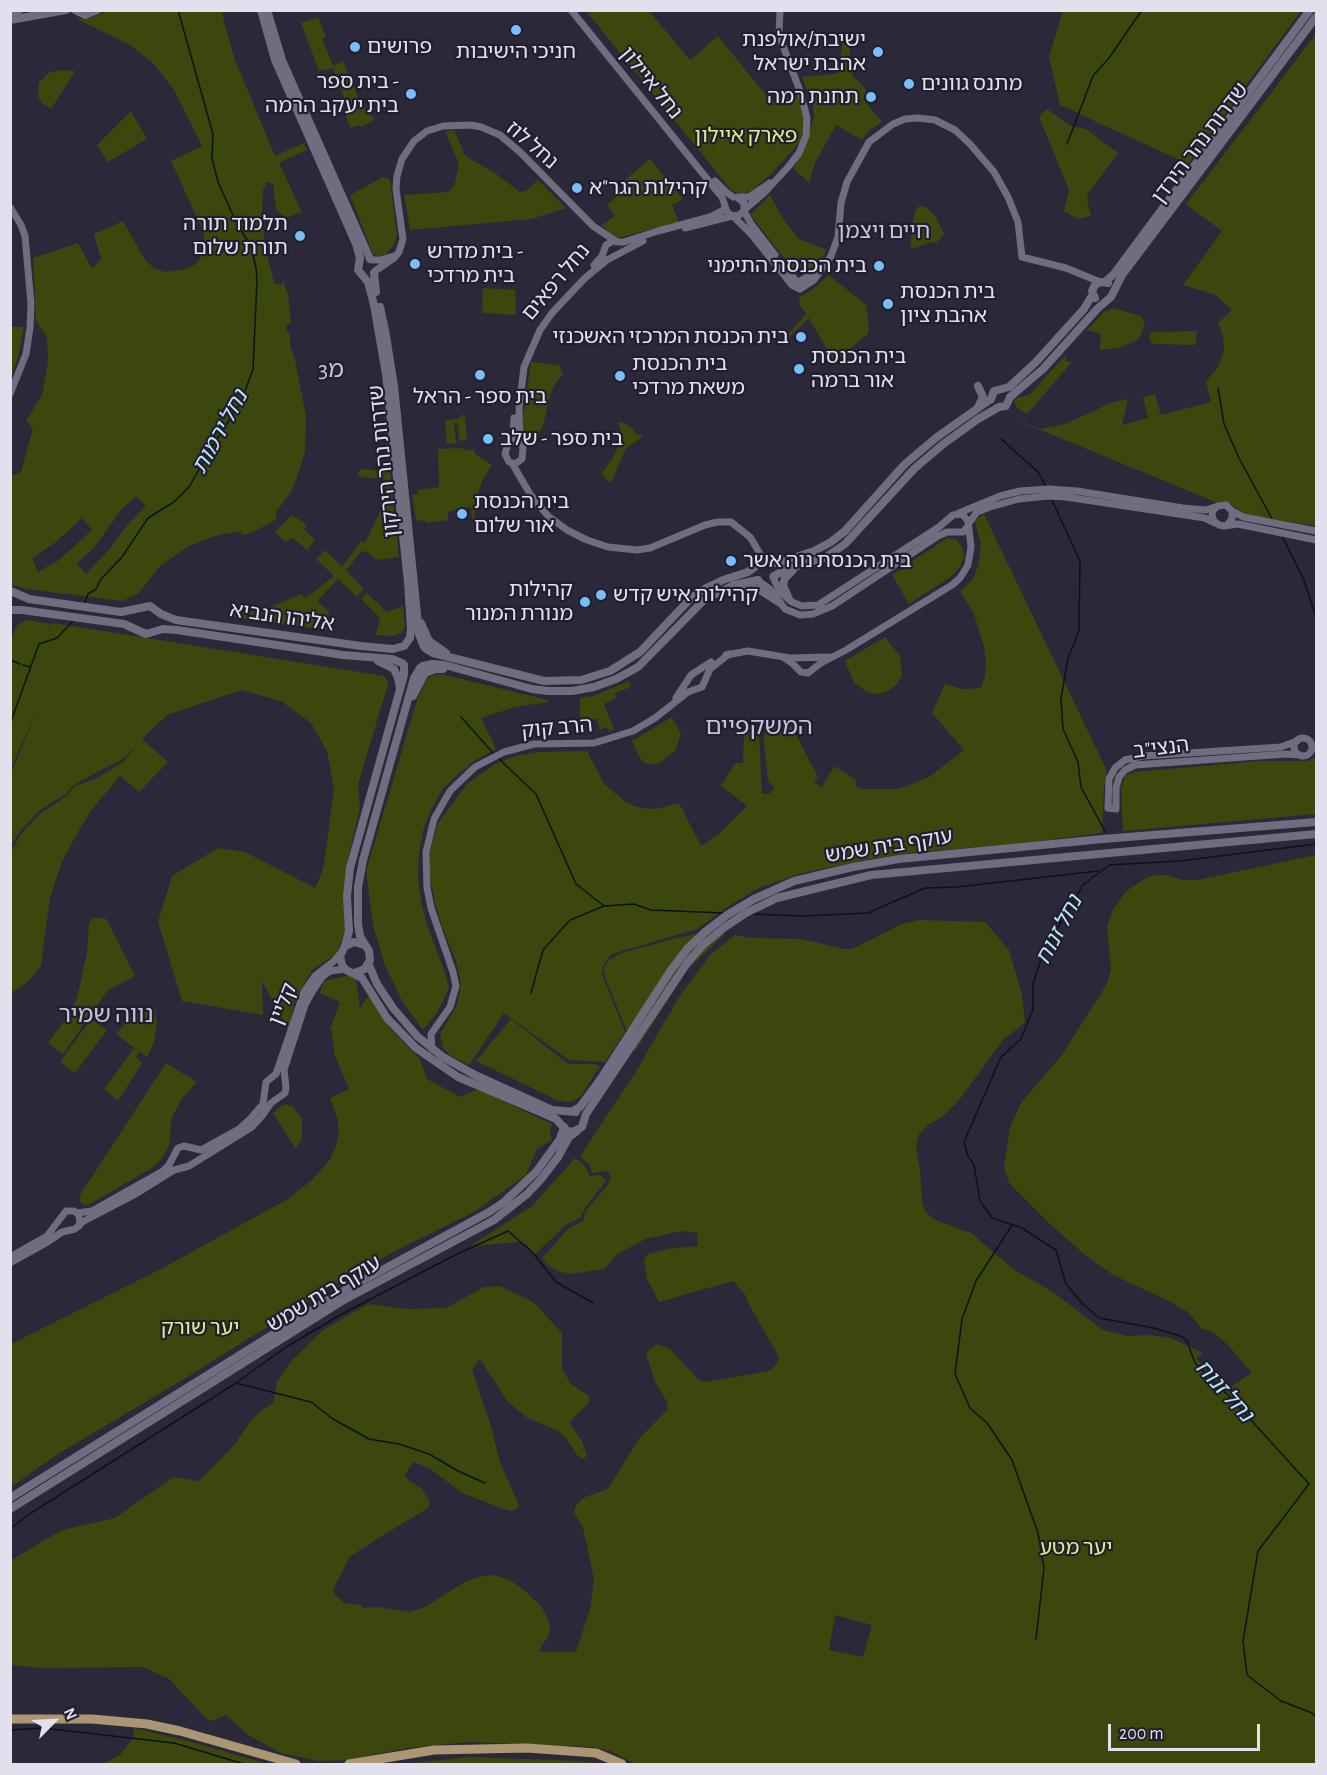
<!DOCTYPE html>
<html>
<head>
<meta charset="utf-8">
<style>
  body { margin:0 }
  #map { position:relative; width:1327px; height:1775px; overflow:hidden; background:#2b283a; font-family:"Alegreya Sans",sans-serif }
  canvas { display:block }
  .frame { position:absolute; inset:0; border:12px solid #e1e0ec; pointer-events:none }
  .north { position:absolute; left:24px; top:1691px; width:60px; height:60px; -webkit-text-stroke:4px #211e2f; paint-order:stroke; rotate:66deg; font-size:16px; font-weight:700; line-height:24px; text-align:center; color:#e1e0ec }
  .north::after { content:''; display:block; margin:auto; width:21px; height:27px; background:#e1e0ec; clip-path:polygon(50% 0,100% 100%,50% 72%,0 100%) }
  .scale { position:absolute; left:1108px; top:1724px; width:152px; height:27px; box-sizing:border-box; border:3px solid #e1e0ec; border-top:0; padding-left:8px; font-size:18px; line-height:21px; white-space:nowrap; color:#e1e0ec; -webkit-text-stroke:4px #211e2f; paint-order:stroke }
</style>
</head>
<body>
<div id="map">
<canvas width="1327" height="1775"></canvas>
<div class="frame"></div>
<div class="north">N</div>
<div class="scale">200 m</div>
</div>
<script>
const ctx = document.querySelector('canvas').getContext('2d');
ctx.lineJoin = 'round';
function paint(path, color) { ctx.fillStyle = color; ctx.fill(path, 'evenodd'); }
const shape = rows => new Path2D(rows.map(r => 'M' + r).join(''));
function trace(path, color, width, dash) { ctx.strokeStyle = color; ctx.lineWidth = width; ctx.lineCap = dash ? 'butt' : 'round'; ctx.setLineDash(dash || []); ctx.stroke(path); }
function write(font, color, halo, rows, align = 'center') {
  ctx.font = font + ' "Alegreya Sans","Noto Sans Hebrew",sans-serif'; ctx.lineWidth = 4.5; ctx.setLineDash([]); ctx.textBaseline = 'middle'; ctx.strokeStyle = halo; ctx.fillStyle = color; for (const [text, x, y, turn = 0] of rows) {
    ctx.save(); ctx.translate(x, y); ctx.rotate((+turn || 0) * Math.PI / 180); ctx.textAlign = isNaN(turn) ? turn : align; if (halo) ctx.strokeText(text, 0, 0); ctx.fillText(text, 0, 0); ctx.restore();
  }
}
paint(shape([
  [108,10,224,11,222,11,225,26,235,60,275,156,304,143,307,150,279,163,302,212,286,218,276,210,273,184,267,182,263,190,262,213,264,240,274,283,281,285,284,280,284,285,288,294,291,322,286,327,287,332,290,334,290,345,295,360,306,416,305,452,297,477,291,492,276,512,277,518,269,524,248,534,242,535,242,531,215,536,189,546,161,565,138,594,122,601,27,589,11,585,11,476,21,472,33,429,26,421,42,395,48,362,47,338,36,320,33,258,78,243,92,269,101,259,94,234,123,221,145,260,154,268,165,272,187,269,197,263,203,252,205,242,203,231,171,161,202,146,174,90,154,64,130,45,71,16,80,19,91,18],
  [136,496,146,506,129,523,109,550,86,574,77,563,94,548,121,510],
  [82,518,92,530,59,560,38,572,32,558,56,542],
  [586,11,649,11,690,60,718,36,765,94,775,102,782,98,799,96,805,118,801,141,771,174,751,191,743,194,732,191],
  [1063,11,1063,10,1301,11,1188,164,1060,105,1049,57],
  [318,17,326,37,322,39,333,66,343,61,361,104,375,120,361,127,359,125,351,128,343,111,348,108,333,68,319,71,301,23],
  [845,31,848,37,853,77,862,84,867,93,863,99,882,122,870,130,862,140,836,125,815,163,809,183,794,169,814,118,813,105,802,77,837,74],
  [1316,34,1316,526,1243,515,1231,504,1224,502,1218,503,1009,417,1041,429,1065,424,1113,402,1128,399,1122,425,1148,418,1143,397,1155,394,1161,415,1211,402,1206,381,1218,367,1224,350,1223,337,1218,323,1232,310,1216,295,1183,285,1222,231,1186,204],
  [63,70,75,71,51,109,42,103,38,96,39,82,50,72],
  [1047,109,1071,126,1086,129,1118,153,1088,194,1087,200,1091,216,1078,219,1064,211,1069,190,1039,117],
  [131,111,147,139,108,162,97,145],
  [454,130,465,155,470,159,492,171,520,192,526,191,538,180,566,208,531,219,410,230,404,195,448,192,454,187,459,164,445,131],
  [650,159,683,199,672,205,679,222,618,238,609,233,602,225,615,216,607,205,625,189,621,183],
  [383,177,390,179,397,235,394,245,386,254,379,256,373,254,350,195],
  [770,195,784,220,799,239,827,250,816,267,804,275,794,271,752,217,751,214],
  [920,206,926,207,936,217,944,234,936,243,931,242,913,249,910,245,914,215,916,209],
  [829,275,866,305,869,328,868,334,834,362,809,318,782,344,780,343,806,314,800,305,799,298,812,290],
  [483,288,515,290,516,315,482,313],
  [1113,308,1141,316,1145,325,1139,338,1135,341,1119,348,1100,350,1101,334,1087,330,1104,312],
  [11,327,24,327,18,357,11,378],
  [1197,331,1195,345,1155,344,1151,342,1149,336,1152,332],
  [1066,355,1066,361,1072,362,1027,414,1020,410,1016,406,1014,401,1016,398,1029,395],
  [531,362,559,365,563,375,558,379,550,395,543,426,538,435,529,440,523,436,522,423],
  [462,415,465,415,467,440,459,441,458,423,454,423,456,443,447,444,445,420,458,419],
  [618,422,624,423,631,427,636,434,644,436,626,448,611,483,601,474,612,459,620,442,621,429],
  [460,448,469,451,474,449,475,454,492,465,482,481,478,494,474,519,472,519,471,507,448,512,448,520,426,523,424,520,416,521,412,495,418,494,418,490,439,487,438,449],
  [361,469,390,472,399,557,376,560,366,551,361,552,346,570,364,589,357,597,338,579,317,601,329,612,327,630,225,616,263,610,302,594,305,599,334,576,316,559,325,550,342,567,361,541,365,543,380,512,387,480,357,476],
  [984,514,1107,771,1104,786,1102,833,1015,844,918,852,870,859,798,874,759,888,732,904,697,929,612,954,604,964,602,974,625,1032,605,1062,569,1060,504,1013,469,1065,451,1056,443,1048,440,1034,457,1005,461,983,456,961,442,926,435,903,430,877,430,852,438,823,467,784,495,764,515,756,539,752,587,751,604,784,627,803,641,808,656,809,679,803,701,846,721,832,747,806,721,786,735,763,743,763,744,731,759,733,762,794,769,794,775,788,768,781,764,741,765,729,773,721,786,722,792,727,818,777,814,782,822,787,834,766,856,780,855,785,862,789,899,789,929,777,964,750,932,713,945,684,962,689,981,688,985,676,986,665,984,647,974,614,960,591,973,579,978,566,981,545,975,520],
  [292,515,307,525,304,529,315,540,307,550,293,538,286,542,275,532],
  [947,538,956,539,963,548,964,557,960,567,952,576,909,604,892,575],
  [367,593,387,612,403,606,405,626,401,633,392,636,376,635,380,618,361,599],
  [27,620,51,624,47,632,53,623,384,676,387,679,388,684,358,784,360,808,348,859,345,900,345,932,336,954,312,970,295,1000,288,1030,262,981,263,1015,182,1001,158,922,172,876,218,848,245,852,315,888,320,877,324,865,334,788,327,751,311,723,281,701,241,690,167,715,142,739,168,762,139,792,120,776,93,808,75,837,61,864,50,898,41,965,29,981,11,993,11,851,21,834,40,814,67,796,75,786,95,779,123,762,138,745,121,760,82,780,72,787,66,794,40,810,21,830,11,845,11,773,40,704,11,768,11,640,17,625],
  [885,637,900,656,902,675,897,684,888,691,879,694,869,693,854,683,845,661],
  [441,674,548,700,548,702,515,707,481,718,496,749,474,761,457,775,442,790,431,810,423,831,419,854,418,878,421,901,427,925,446,975,449,988,437,1013,423,1030,402,1001,385,965,373,925,366,871,418,697,427,679,431,676],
  [629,681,631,687,615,693,616,698,604,704,614,730,609,732,608,727,600,729,597,719,580,720,580,698,593,696],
  [672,717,681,734,675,751,661,762,656,764,644,763,638,755,632,741],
  [1316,757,1316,814,1123,831,1121,788,1125,776,1135,772,1259,761,1307,761],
  [1316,855,1316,1764,635,1764,611,1751,593,1747,469,1742,407,1748,347,1760,318,1761,281,1753,248,1735,226,1715,212,1721,206,1718,169,1679,143,1667,41,1668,11,1665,11,1560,62,1530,115,1518,173,1477,199,1481,235,1444,250,1422,262,1410,273,1403,277,1382,292,1360,323,1330,368,1304,407,1309,446,1308,484,1287,500,1286,533,1302,562,1333,562,1369,571,1384,589,1396,589,1403,569,1422,582,1441,587,1456,582,1459,577,1455,566,1438,558,1431,526,1417,507,1401,480,1359,472,1370,490,1423,500,1462,519,1505,516,1510,509,1511,462,1493,429,1468,413,1462,405,1475,408,1480,421,1488,430,1502,428,1508,372,1542,350,1557,333,1589,335,1595,344,1603,361,1605,364,1608,378,1607,410,1612,425,1607,463,1583,478,1577,494,1575,510,1580,524,1590,541,1606,545,1613,550,1624,549,1635,538,1652,576,1652,590,1609,594,1579,583,1528,574,1512,576,1505,585,1497,608,1489,638,1440,668,1409,667,1402,655,1382,646,1354,651,1348,658,1344,670,1349,699,1380,706,1382,769,1371,776,1365,779,1357,748,1303,746,1296,733,1281,659,1302,647,1279,644,1260,648,1254,668,1249,698,1246,697,1233,681,1231,645,1239,616,1255,604,1269,571,1274,557,1271,546,1264,542,1258,568,1229,584,1220,585,1212,607,1186,611,1177,608,1171,592,1173,589,1164,580,1157,593,1136,635,1073,681,994,711,954,735,935,750,938,802,939,844,949,852,949,902,924,919,920,985,922,1009,950,1022,995,1025,1023,1004,1039,957,1103,943,1116,928,1125,919,1134,916,1146,920,1169,922,1201,925,1211,933,1219,971,1233,1013,1269,1053,1292,1103,1330,1127,1336,1150,1335,1171,1338,1199,1351,1203,1354,1196,1358,1226,1390,1252,1373,1228,1345,1211,1331,1202,1329,1189,1313,1171,1302,1113,1275,1083,1253,1051,1225,1009,1183,1004,1168,1010,1127,1021,1103,1061,1056,1107,984,1111,970,1107,925,1113,910,1126,891,1148,877,1156,875,1165,875,1183,880,1197,880],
  [835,1615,872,1625,863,1657,829,1650],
  [93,918,104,918,107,920,135,976,107,991,63,1054,48,1043,70,1013,77,998,87,953,89,923],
  [708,932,725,934,688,969,635,1051,605,977,604,968,609,960,622,953,677,938],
  [355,974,360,1008,369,995,390,1028,420,1059,427,1079,460,1097,478,1089,552,1124,550,1135,552,1140,537,1149,526,1175,474,1212,397,1250,337,1283,184,1379,58,1454,11,1487,11,1344,159,1270,288,1199,313,1179,330,1159,336,1146,339,1131,337,1117,330,1098,349,1089,334,1053,332,1030,330,1029,340,1002,320,993,324,981],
  [152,1009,155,1011,157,1023,154,1043,147,1057,116,1034,132,1016,145,1010],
  [91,1019,107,1030,75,1073,60,1062],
  [511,1019,568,1064,594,1064,600,1066,580,1097,572,1102,559,1101,476,1061],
  [134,1048,139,1052,136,1057,142,1063,118,1101,104,1089],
  [166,1063,197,1082,183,1097,172,1117,169,1146,159,1162,150,1169,88,1205,83,1205,80,1201,80,1195],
  [286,1104,293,1107,302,1119,302,1138,296,1149,273,1113,281,1106],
  [575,1158,585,1166,590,1176,600,1175,606,1181,585,1208,580,1218,567,1224,535,1254,526,1244,519,1242,470,1246,532,1206],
  [134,1728,188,1741,268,1764,103,1764,120,1755,133,1738],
  [469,1757,580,1761,603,1764,403,1764]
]), '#3c470d');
trace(shape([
  [1067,144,1093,76,1109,58,1142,10],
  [1218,388,1224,424,1239,458,1272,519],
  [1001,439,1038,472,1045,485],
  [1051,498,1080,561,1079,631,1068,658,1061,699,1063,729,1078,762,1081,787,1106,833],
  [1282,536,1303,578,1316,617],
  [84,605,88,594,96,589,101,579,122,557,148,518,174,502,189,487,210,450,241,402,253,369,257,280,256,268,251,246,236,222,218,182,212,159,213,134,178,10],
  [11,660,20,664],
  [23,665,30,667],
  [461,717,494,754],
  [10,724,39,644,57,638,73,621],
  [498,758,536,794,576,884,604,906],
  [1316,844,1179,861,1109,865,1083,885,1043,953,1033,984,1033,1009,1021,1039,1001,1057,964,1142,968,1156,974,1165,980,1201,992,1218,1022,1228,1056,1250,1066,1284,1082,1303,1099,1318,1154,1328,1183,1337,1187,1341,1195,1363,1232,1399,1309,1484,1258,1551,1243,1641,1247,1675,1281,1701,1312,1713,1316,1717],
  [753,914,803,916,868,913,925,888,957,887,1098,871],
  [531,993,543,950,570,920,604,906,634,904,651,910,724,913],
  [1012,1225,976,1281,962,1319,955,1374,970,1408,987,1423,1012,1460,1038,1533,1044,1568,1036,1639],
  [236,1383,311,1402,333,1419,369,1439,399,1444,429,1454,458,1471,485,1483],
  [10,1529,28,1515,236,1383,286,1347,342,1314,455,1255,508,1231,533,1253,556,1282,593,1303],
  [10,1730,43,1728,174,1743,244,1764],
  [464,1764,487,1764]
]), '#071519', 1.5);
trace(shape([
  [571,10,716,190,722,197,727,212,732,216,739,215,744,211,744,203,738,198],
  [715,181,726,192,733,197],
  [738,197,749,197,770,183],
  [10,207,21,225,25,236,31,304,30,328,26,354,10,394],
  [744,210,765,192,789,166,799,153,806,136,807,118,801,94,779,35,780,10],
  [744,211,751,224,775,255],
  [733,216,752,235,792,285,800,289],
  [685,228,732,216],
  [372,260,380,260,394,256],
  [594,265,602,256,606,245,613,241],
  [784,266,798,283,800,289],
  [375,271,394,258,399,252,403,239,396,189,397,176,402,159,414,141,427,131,443,126,471,125,481,127,500,135,520,152,593,226,617,242,624,242,658,231,710,217,725,209],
  [795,284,817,271],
  [800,289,814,280,831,256,838,237,841,203,847,182,869,142,893,124,905,119,918,118,935,120,955,130,970,144,994,172,1008,197,1018,222,1022,257,1066,268,1100,282],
  [520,441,519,408,524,367,540,330,552,313,585,278,607,260,643,241],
  [511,442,520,441,523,448,522,459,515,464,509,462,505,454,507,447,513,436,514,418],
  [512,463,530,494,548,516,567,530,587,540,608,547,637,550,650,548,705,525,718,522,731,522,750,537,762,557,768,562],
  [1232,511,1243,517,1316,531],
  [959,513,1000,496,1020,491,1049,489,1077,491,1183,508,1206,510,1215,507],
  [969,523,977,512,990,507,1019,499,1048,496,1066,497,1205,518,1215,523],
  [1227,525,1232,519,1232,511,1226,505,1218,506,1213,510,1212,516,1214,521,1219,525,1224,526,1238,524,1316,540],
  [773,577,780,592,792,602,802,606,818,605,939,527,953,515,962,514,968,521,971,547,968,565,960,578,952,585,846,650,821,663,808,673,801,672,792,663,783,657],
  [760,582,770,589,785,609,800,615,813,614,832,606,938,536,947,532,963,532,968,526],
  [726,655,748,651,790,658,828,657],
  [676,698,691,675,711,662],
  '1294 747a9 9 0 1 1 18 0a9 9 0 1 1-18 0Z',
  [1297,741,1281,747,1143,756,1125,760,1115,768,1109,779,1108,808,1116,809,1116,788,1119,777,1125,770,1135,765,1286,754,1300,755],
  [432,1049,431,1034,450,1007,456,986,453,972,431,908,427,888,426,852,434,819,450,791,475,767,504,752,534,744,594,743,633,731,655,718,688,692,702,687,710,669,729,654],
  [77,1213,92,1211,163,1171,169,1165,178,1148,184,1146,201,1150,239,1129,250,1119,263,1104,266,1082,276,1074,304,992,315,976,334,961,340,954],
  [10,1257,47,1236,66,1211,74,1211,78,1214,80,1220,79,1226],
  [10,1263,46,1243,62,1232,75,1229,84,1221,134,1195,174,1170,189,1166,252,1127,262,1116,271,1103,285,1093,286,1087,284,1070,305,1005,312,992,322,977,330,971,345,969]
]), '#706d81', 7);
trace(shape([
  [75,10,85,15,97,10],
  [261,10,275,60,356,244,360,258,358,270,368,282,374,305,386,374,408,582,411,629,410,638,405,645],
  [267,10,282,60,370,259],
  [10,12,19,10],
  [10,20,66,10],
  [374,273,376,292],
  [1105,282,1114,274,1310,10],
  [1095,298,1092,291,1095,285,1100,282,1108,283],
  [380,307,385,330,394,386,419,634,423,645],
  [978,386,983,397,978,407],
  [991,399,994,391,1009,387,1036,362,1084,309,1093,294],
  [774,576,785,570,826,557,845,544,914,469,942,445,978,419,999,407,1006,406,1010,397,1043,369,1098,308,1111,297,1122,275,1316,17],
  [740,586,758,589,780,603],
  [13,592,29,599,121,612,150,606,161,614,176,620,361,646,393,649,404,646],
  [789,599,783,585,785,578,793,570],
  [10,610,22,610,124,624,146,634,163,629,177,630,343,655,392,659,402,663],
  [421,623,429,641,446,653],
  [425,648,433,653,544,681,581,680,610,671,640,652,691,598,706,588,723,580,748,572,761,562,778,563,814,551,831,542,845,531,905,464,937,437,991,399],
  [378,661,394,669,398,678,400,688],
  [423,666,432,664,445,665,532,689,548,691,572,691,594,687,616,679,638,667,704,600,734,585,758,580],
  [413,696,425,673,436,669,443,669],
  [364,945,354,942,345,946,340,956,342,965,346,970,362,978,387,1018,416,1048,458,1077,545,1114,556,1119,567,1131,573,1132,582,1127,586,1114,687,963,703,945,725,927,746,913,777,898,871,875,1316,834],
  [345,946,349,931,347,896,350,868,404,675,404,665],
  [369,965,377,984,393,1008,417,1036,443,1057,475,1075,552,1110,576,1112],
  [354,973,365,969,370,960,369,951,360,936,358,924,358,887,363,860,414,678,420,668],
  [573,1111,580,1107,600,1080,671,970,688,948,705,932,727,915,754,899,794,881,853,867,899,859,1103,839,1316,822],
  [10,1498,338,1294,489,1212,504,1202,536,1172,560,1139,564,1127],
  [10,1509,342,1301,494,1220,527,1194,542,1178,558,1157,569,1137,577,1131]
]), '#706d81', 8);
trace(shape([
  [10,1719,92,1719,147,1724,180,1731,296,1764],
  [349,1764,434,1750,527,1748,596,1753,622,1764]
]), '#ab9673', 9);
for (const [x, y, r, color] of [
  [516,30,6,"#76c0f7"],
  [355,47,6,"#76c0f7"],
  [878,52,6,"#76c0f7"],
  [909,84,6,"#76c0f7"],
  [411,94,6,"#76c0f7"],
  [871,97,6,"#76c0f7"],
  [577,188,6,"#76c0f7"],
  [300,236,6,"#76c0f7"],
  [415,264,6,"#76c0f7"],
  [879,266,6,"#76c0f7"],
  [888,304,6,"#76c0f7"],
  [801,337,6,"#76c0f7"],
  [799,369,6,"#76c0f7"],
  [480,375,6,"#76c0f7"],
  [620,376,6,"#76c0f7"],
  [488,439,6,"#76c0f7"],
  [462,514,6,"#76c0f7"],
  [731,561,6,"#76c0f7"],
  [601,595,6,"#76c0f7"],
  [585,602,6,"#76c0f7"]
]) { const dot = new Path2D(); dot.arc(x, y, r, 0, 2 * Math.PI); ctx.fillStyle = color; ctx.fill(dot); trace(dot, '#211e2f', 2); }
write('21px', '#e1e0ec', '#211e2f', [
  ["ישיבת/אולפנת",866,40,"right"],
  ["אהבת ישראל",866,64,"right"],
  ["פרושים",367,47],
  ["חניכי הישיבות",516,52,"center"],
  ["בית ספר -",399,82,"right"],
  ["בית יעקב הרמה",399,106,"right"],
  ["מתנס גוונים",921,84],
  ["תחנת רמה",859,97,"right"],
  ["קהילות הגר\"א",589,188],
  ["תלמוד תורה",288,224,"right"],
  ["תורת שלום",288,248,"right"],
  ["בית מדרש -",427,252],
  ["בית מרדכי",427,276],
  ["בית הכנסת התימני",867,266,"right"],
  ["בית הכנסת",900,292],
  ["אהבת ציון",900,316],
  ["בית הכנסת המרכזי האשכנזי",789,337,"right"],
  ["בית הכנסת",811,357],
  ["אור ברמה",811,381],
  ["בית הכנסת",632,364],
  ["משאת מרדכי",632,388],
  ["בית ספר - הראל",480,397,"center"],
  ["בית ספר - שלב",500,439],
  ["בית הכנסת",474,502],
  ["אור שלום",474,526],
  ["בית הכנסת נוה אשר",743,561],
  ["קהילות",573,590,"right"],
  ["מנורת המנור",573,614,"right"],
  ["קהילות איש קדש",613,595]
], 'left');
write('21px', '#e1e0ec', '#211e2f', [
  ["נחל איילון",651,83,51],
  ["שדרות נהר הירדן",1200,143,-53],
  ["נחל לוז",532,145,41],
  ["נחל רפאים",556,282,-50],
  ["שדרות נהר הירקון",384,461,-96],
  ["אליהו הנביא",282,617,8],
  ["הרב קוק",557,728,-5],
  ["הנצי\"ב",1161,748,-7],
  ["עוקף בית שמש",889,846,-9],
  ["קליין",283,1004,-68],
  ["עוקף בית שמש",324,1294,-31]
]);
write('21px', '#d9f288', '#211e2f', [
  ["פארק איילון",746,136],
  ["יער שורק",200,1328],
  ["יער מטע",1076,1548]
]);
write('22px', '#c5c3d9', '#211e2f', [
  ["חיים ויצמן",884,231]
]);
write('italic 22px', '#b7e7f6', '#211e2f', [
  ["נחל ירמות",220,432,-61],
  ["נחל זנוח",1059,930,-62],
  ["נחל זנוח",1224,1391,48]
]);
write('24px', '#c5c3d9', '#211e2f', [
  ["מ3",331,370],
  ["המשקפיים",759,727],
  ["נווה שמיר",106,1015]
]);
</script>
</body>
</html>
